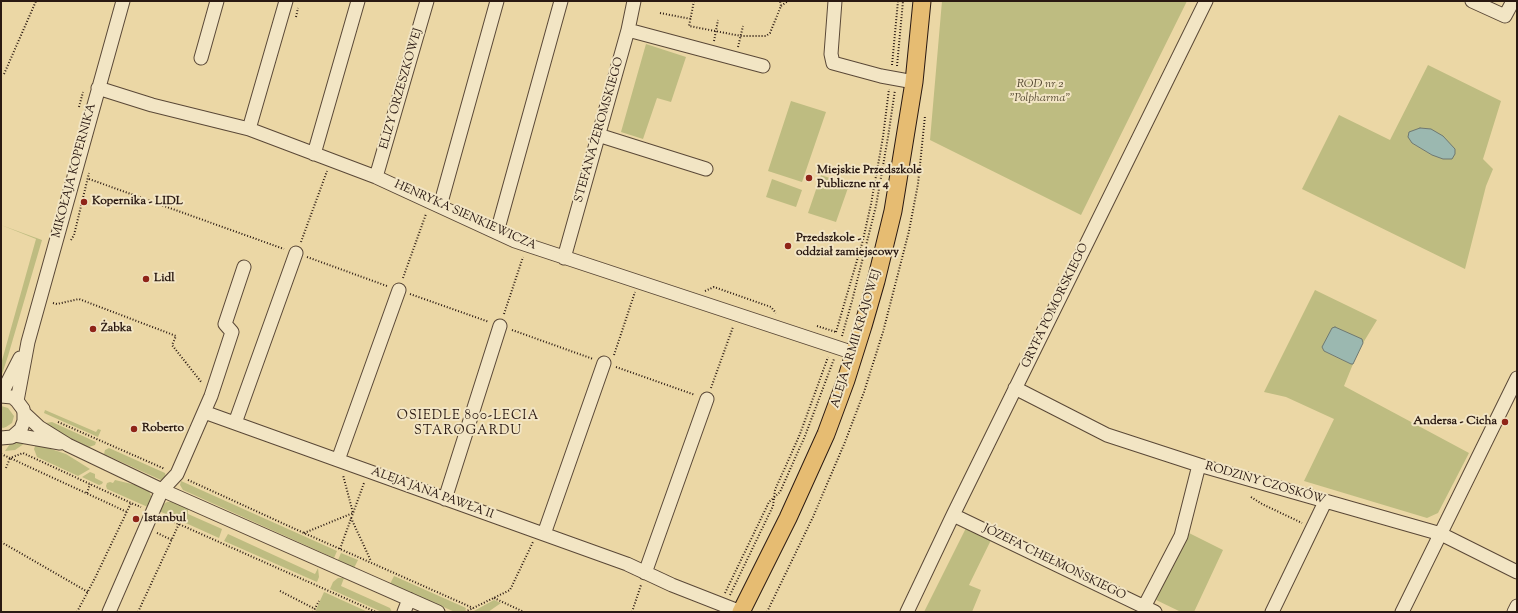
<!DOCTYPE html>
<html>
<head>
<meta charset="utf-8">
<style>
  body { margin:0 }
  #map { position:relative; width:1518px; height:613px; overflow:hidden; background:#ebd7a5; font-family:"Sorts Mill Goudy",serif }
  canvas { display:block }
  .frame { position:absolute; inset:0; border:2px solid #2a1912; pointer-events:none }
</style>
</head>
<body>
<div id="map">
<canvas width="1518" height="613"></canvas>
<div class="frame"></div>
</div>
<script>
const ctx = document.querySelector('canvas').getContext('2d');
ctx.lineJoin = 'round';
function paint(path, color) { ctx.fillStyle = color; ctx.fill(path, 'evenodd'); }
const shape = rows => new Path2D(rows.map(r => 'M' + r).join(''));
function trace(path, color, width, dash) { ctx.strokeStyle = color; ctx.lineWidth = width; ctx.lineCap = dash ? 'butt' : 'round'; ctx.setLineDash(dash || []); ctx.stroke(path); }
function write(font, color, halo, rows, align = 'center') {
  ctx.font = font + ' "Sorts Mill Goudy",serif'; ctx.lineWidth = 4; ctx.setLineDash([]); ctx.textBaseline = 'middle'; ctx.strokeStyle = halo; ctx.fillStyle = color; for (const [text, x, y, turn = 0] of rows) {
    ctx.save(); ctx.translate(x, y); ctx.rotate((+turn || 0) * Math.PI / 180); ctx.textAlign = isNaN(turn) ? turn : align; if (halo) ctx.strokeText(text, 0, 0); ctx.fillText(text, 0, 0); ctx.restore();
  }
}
paint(shape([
  [942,1,1187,1,1081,215,930,140],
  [646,44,686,57,671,102,657,98,643,139,621,132],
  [1428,65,1501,101,1483,159,1493,169,1486,186,1465,269,1302,189,1339,115,1390,140],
  [1412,143,1450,144,1432,155],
  [791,101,826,112,802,182,768,171],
  [821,175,849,185,836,222,808,213],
  [772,179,802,190,796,207,766,197],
  [1,225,42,240,8,356,1,377,1,364,36,239],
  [1315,290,1377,320,1363,343,1362,339,1322,347,1324,351,1351,364,1353,364,1344,386,1469,453,1438,513,1427,518,1304,481,1334,419,1286,397,1264,392],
  [1,406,8,408,14,416,12,423,6,427,3,428,1,427],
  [45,410,96,432,98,429,101,430,98,437,44,413],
  [52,422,96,442,95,445,89,447,45,426,46,423],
  [12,441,28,441,15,450,5,451],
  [36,444,66,454,90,469,78,476,37,457,34,449],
  [109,448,165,473,166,477,165,480,161,480,104,454,105,450],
  [90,472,95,474,95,478,103,482,102,484,99,485,82,477],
  [115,480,140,486,148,489,152,498,150,508,107,489,106,486,107,483,110,482,113,483],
  [181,481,337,551,334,558,183,490,180,485],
  [174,501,188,507,188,514,222,529,219,538,159,511,162,505,167,502],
  [966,528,991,540,969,585,981,590,972,612,924,612],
  [1185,531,1223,550,1194,612,1181,612,1152,598],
  [228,534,315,574,318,568,319,577,317,582,224,541],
  [341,553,358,560,354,568,338,560],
  [394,576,466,608,465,611,455,612,390,584],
  [338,578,344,578,341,586,390,608,392,612,382,612,330,589,333,582],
  [324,592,368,612,315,612],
  [494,600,501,603,488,612,472,612]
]), '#bebc81');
const water = shape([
  [1420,128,1431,129,1443,136,1455,149,1455,154,1452,159,1443,159,1432,155,1412,143,1408,137,1409,132,1420,128],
  [1335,327,1362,339,1363,343,1353,364,1351,364,1324,351,1322,347,1332,328,1335,327]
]);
paint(water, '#9bb8b0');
trace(water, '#6e7871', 1);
const minor = shape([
  [835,1,831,54,833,63,881,76,914,82],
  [1472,1,1505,16,1513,1],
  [628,30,763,66],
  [201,58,217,1],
  [98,88,152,105,249,129,376,177,515,241,854,353],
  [249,129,286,1],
  [598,135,706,169],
  [314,154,358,1],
  [376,177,427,1],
  [440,206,497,1],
  [497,232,561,1],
  [564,258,628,30,634,1],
  [1015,388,1107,435,1199,465,1441,534,1517,572],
  [1,395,20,358],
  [1,396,12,397,17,401,23,409,24,413,24,421,21,429,12,437,1,438],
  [17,401,28,342,123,1],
  [204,412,211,396,232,332,225,324,244,267],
  [24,413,39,427,68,445,162,490,438,612],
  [235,423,296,253],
  [15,435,60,443],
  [338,460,399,290],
  [445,499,500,326],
  [953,515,1155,612],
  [544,534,604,363],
  [645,573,707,399],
  [1144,607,1181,536,1199,465],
  [109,612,162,490,177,474,204,412,627,564,672,585,741,612],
  [404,612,409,599],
  [907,612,953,515,1206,1],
  [1272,612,1325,502],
  [1402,612,1517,378],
  [1514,612,1517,606]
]);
const major = shape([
  [741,612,788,518,826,434,846,380,863,326,876,281,893,211,914,82,922,1]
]);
trace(minor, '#5a4837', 15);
trace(major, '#2a1912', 19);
trace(shape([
  [694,1,689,26,741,36,766,36,770,33,781,6,780,1],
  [781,6,788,1],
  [660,13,691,19],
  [296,17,298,8],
  [714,41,718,20],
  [738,47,743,26],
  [892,65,898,1],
  [897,66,903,1],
  [4,74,36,1],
  [79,107,83,92],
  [89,179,284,249],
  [71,240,74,235,89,173],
  [301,242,327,171],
  [307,257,387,286],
  [403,278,426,214],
  [705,291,714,287,771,307,776,313],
  [410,294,489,322],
  [53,303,57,304,79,299,176,336,172,345,202,383],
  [504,314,523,257],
  [817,326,836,332],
  [512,330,593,359],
  [836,332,863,240,871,204,883,137,889,89],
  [842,336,852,301,876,206,888,137,895,90],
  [614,355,635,292],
  [616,367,695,395],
  [711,388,733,327],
  [58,422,165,469],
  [1,454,10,458,23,453,131,503],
  [6,468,10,458,127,512],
  [188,480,304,533,473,608],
  [87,493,90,484],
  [1251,497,1262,504,1302,523],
  [163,517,376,612],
  [351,518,371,561],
  [157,533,172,540],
  [304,533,353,513,343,475],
  [1,542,88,592],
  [340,549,364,483],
  [280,591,315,609],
  [725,593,769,502,780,492,805,436,834,359],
  [730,595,773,506,775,490,800,434,828,357],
  [494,598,524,612],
  [77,612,95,578,131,503,141,507],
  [138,612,179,524],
  [313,612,319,601],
  [465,612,510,590,533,542],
  [632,612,641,585],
  [767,612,813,517,845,442,864,392,883,332,909,231,918,184,925,116]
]), '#2a1912', 2, [1, 2]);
trace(minor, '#f2e5c4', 13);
trace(major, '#e6bc72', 17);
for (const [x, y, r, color] of [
  [809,178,4,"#8f2418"],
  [84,202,4,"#8f2418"],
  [788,246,4,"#8f2418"],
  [146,279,4,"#8f2418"],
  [93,329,4,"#8f2418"],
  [1505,422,4,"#8f2418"],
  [134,429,4,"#8f2418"],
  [136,519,4,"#8f2418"]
]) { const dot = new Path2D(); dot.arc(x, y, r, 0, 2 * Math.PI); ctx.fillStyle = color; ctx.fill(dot); trace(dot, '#f2e5c4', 1.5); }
write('italic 12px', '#564a33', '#f2e5c4', [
  ["ROD nr 2",1040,85],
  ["\"Polpharma\"",1040,99]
]);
write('12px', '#2a1912', '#f2e5c4', [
  ["ELIZY ORZESZKOWEJ",402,89,-74],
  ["STEFANA ŻEROMSKIEGO",600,130,-74],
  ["MIKOŁAJA KOPERNIKA",75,171,-75],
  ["HENRYKA SIENKIEWICZA",465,216,24],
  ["GRYFA POMORSKIEGO",1056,306,-64],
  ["ALEJA ARMII KRAJOWEJ",857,339,-73],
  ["RODZINY CZOSKÓW",1265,484,16],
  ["ALEJA JANA PAWŁA II",432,494,20],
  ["JÓZEFA CHEŁMOŃSKIEGO",1054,563,26]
]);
write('bold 12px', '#2a1912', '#f2e5c4', [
  ["Miejskie Przedszkole",817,171],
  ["Publiczne nr 4",817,185],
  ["Kopernika - LIDL",92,202],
  ["Przedszkole -",796,239],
  ["oddział zamiejscowy",796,253],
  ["Lidl",154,279],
  ["Żabka",101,329],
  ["Andersa - Cicha",1497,422,"right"],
  ["Roberto",142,429],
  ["Istanbul",144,519]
], 'left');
ctx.letterSpacing = '1px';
write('13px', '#2a1912', '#f2e5c4', [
  ["OSIEDLE 800-LECIA",468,417],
  ["STAROGARDU",468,432]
]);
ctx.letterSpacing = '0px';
</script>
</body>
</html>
